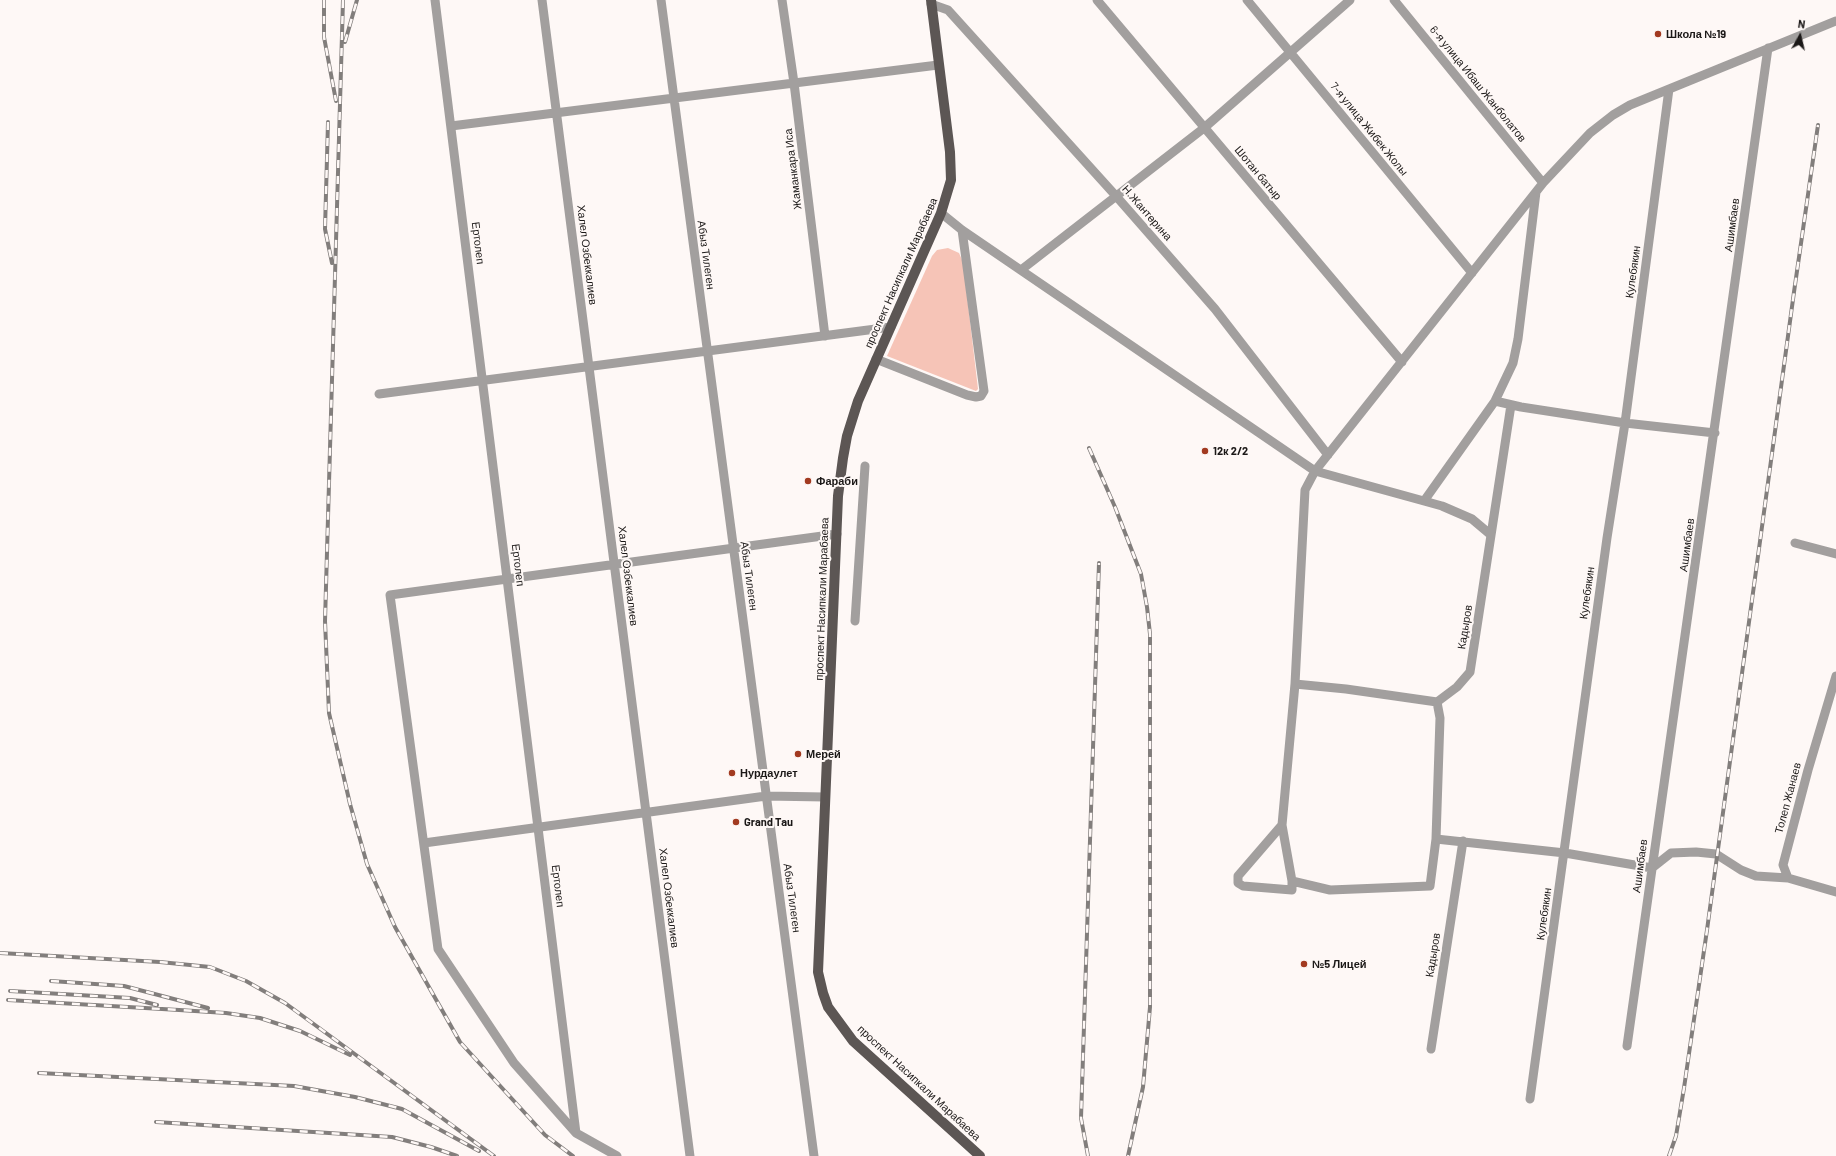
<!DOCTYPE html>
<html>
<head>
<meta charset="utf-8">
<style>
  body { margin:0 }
  #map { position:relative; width:1836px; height:1156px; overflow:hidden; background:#fef8f6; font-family:Barlow,sans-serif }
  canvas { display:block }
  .north { position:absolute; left:1780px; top:16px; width:40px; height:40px; -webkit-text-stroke:3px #fef8f6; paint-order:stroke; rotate:8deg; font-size:11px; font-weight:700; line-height:16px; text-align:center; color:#1b1817 }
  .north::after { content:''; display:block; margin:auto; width:14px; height:18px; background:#1b1817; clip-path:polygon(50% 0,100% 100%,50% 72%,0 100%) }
</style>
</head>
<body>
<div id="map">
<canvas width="1836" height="1156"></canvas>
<div class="north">N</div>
</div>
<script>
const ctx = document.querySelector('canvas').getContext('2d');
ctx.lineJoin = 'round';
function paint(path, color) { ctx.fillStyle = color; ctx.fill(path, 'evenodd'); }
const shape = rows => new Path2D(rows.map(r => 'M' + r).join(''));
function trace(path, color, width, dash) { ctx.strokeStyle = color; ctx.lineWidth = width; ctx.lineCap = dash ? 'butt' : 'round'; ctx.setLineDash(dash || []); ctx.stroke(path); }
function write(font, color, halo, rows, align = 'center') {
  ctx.font = font + ' Barlow,sans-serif'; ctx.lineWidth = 4; ctx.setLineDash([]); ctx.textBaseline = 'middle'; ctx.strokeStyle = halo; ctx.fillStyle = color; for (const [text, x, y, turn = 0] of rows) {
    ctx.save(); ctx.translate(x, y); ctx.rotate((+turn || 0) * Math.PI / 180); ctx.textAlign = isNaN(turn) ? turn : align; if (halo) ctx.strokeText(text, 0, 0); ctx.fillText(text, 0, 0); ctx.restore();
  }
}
paint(shape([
  [948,248,959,253,963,262,978,389,976,391,887,356,932,256,937,250]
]), '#f6c4b7');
trace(shape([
  [435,0,576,1133],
  [542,0,690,1156],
  [661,0,814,1156],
  [782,0,794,83,825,336],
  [1097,0,1402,362],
  [1247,0,1472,273],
  [1394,0,1543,183],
  [931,4,948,10,1116,196,1215,309,1328,455],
  [451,126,938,65],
  [941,213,962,230,1315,471,1424,501,1495,401,1513,363,1518,339,1536,192],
  [1021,270,1204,128,1350,0],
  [876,359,967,395,976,397,981,396,984,391,962,230],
  [379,394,891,327],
  [1495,401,1521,407,1625,423,1715,433],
  [1424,501,1442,506,1472,519,1491,535],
  [1795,543,1836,554],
  [855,621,865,466],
  [1836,676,1808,770,1783,865,1788,878,1836,892],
  [1437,702,1346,689,1295,684,1305,490,1315,471,1543,183,1590,133,1613,115,1630,105,1836,21],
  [1282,825,1238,876,1238,883,1243,886,1292,890,1292,881,1282,825,1295,684],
  [1436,839,1565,853,1652,868,1671,853,1696,852,1716,854,1741,870,1756,876,1788,878],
  [424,843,766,796,825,797],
  [1292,881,1330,890,1430,886,1436,839,1440,718,1437,702,1457,687,1470,672,1511,405],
  [1627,1046,1768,48],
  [1431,1049,1463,841],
  [1530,1099,1607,538,1625,423,1669,89],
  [617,1156,576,1133,514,1063,438,949,390,595,837,534]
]), '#a29f9e', 9);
trace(shape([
  [931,0,950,152,951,180,941,213,858,401,847,436,843,458,838,496,818,972,823,993,828,1007,853,1041,980,1156]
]), '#5c5654', 10);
const rail = shape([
  [324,0,324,37,336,101],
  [343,0,325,621,329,713,350,804,367,864,395,927,460,1042,545,1135,573,1156],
  [345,42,357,0],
  [328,122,325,229,332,263],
  [1089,448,1115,507,1141,574,1147,607,1150,634,1150,1007,1143,1087,1128,1156],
  [0,953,160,962,210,967,246,981,285,1003,494,1156],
  [51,981,124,986,208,1008],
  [10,991,130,998,157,1005],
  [8,1000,179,1010,226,1013,260,1018,300,1031,350,1055],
  [39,1073,294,1086,355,1097,402,1109,479,1151],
  [156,1122,392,1137,431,1147,457,1156],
  [1088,1156,1081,1118,1099,563],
  [1669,1156,1676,1136,1684,1088,1707,930,1794,292,1818,125]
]);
trace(rail, '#827e7c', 4);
trace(rail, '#fef8f6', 2.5, [8]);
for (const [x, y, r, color] of [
  [1658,34,4,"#a23a20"],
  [1205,451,4,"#a23a20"],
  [808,481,4,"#a23a20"],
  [798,754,4,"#a23a20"],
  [732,773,4,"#a23a20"],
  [736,822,4,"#a23a20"],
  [1304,964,4,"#a23a20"]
]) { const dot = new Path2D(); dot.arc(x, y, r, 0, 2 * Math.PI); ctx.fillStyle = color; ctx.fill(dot); trace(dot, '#fef8f6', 1.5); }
write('bold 11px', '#1b1817', '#fef8f6', [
  ["Школа №19",1666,34],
  ["12к 2/2",1213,451],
  ["Фараби",816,481],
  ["Мерей",806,754],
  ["Нурдаулет",740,773],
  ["Grand Tau",744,822],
  ["№5 Лицей",1312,964]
], 'left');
write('11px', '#1b1817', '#fef8f6', [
  ["6-я улица Ибаш Жанболатов",1478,84,51],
  ["7-я улица Жибек Жолы",1369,129,51],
  ["Жаманкара Иса",793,169,-97],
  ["Шотан батыр",1258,173,50],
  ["Н.Жантөрина",1147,213,49],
  ["Ашимбаев",1732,225,-82],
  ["Ертолеп",478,243,83],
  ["Халел Озбеккалиев",587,255,83],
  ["Абыз Тилеген",706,255,82],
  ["Кулебякин",1633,272,-82],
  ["проспект Насипкали Марабаева",901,273,-66],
  ["Ашимбаев",1687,545,-82],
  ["Ертолеп",518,565,83],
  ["Халел Озбеккалиев",628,576,83],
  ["Абыз Тилеген",749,576,82],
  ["Кулебякин",1587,593,-82],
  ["проспект Насипкали Марабаева",822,599,-88],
  ["Кадыров",1465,627,-81],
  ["Толеп Жанаев",1788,798,-75],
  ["Ашимбаев",1640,866,-82],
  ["Ертолеп",558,886,83],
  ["Халел Озбеккалиев",669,898,83],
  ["Абыз Тилеген",792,898,82],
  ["Кулебякин",1544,914,-82],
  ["Кадыров",1433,955,-81],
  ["проспект Насипкали Марабаева",919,1083,43]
]);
</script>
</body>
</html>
